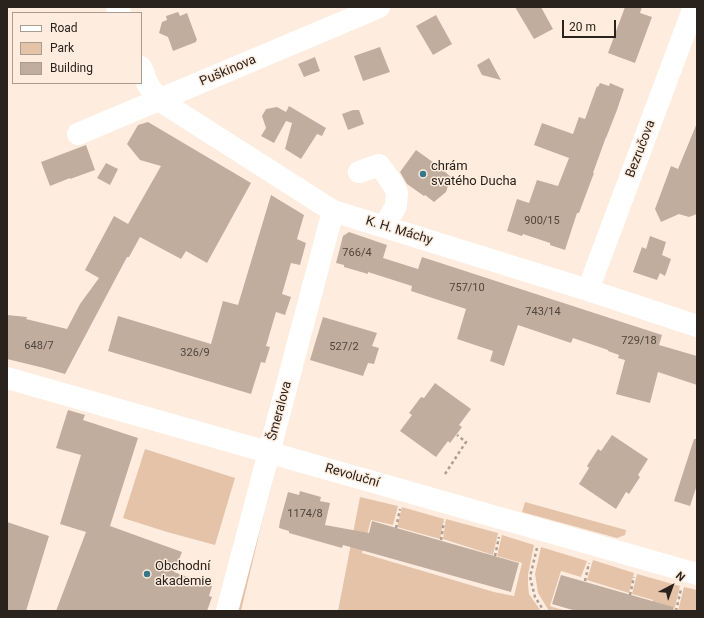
<!DOCTYPE html>
<html>
<head>
<meta charset="utf-8">
<style>
  body { margin:0 }
  #map { position:relative; width:704px; height:618px; overflow:hidden; background:#feeddf; font-family:Roboto,sans-serif }
  canvas { display:block }
  .frame { position:absolute; inset:0; border:8px solid #2a221c; pointer-events:none }
  .legend { position:absolute; left:12px; top:12px; width:130px; height:72px; box-sizing:border-box; background:#feeddf; border:1px solid #a99c91; margin:0; padding:5px 7px; list-style:none; font-size:12px; color:#2a221c }
  .legend li { display:flex; align-items:center; gap:8px; height:20px }
  .legend b { width:20px; border:1px solid #a99c91 }
  .north { position:absolute; left:652px; top:566px; width:40px; height:40px; -webkit-text-stroke:3px #feeddf; paint-order:stroke; rotate:41deg; font-size:11px; font-weight:700; line-height:16px; text-align:center; color:#2a221c }
  .north::after { content:''; display:block; margin:auto; width:14px; height:18px; background:#2a221c; clip-path:polygon(50% 0,100% 100%,50% 72%,0 100%) }
  .scale { position:absolute; left:562px; top:20px; width:54px; height:18px; box-sizing:border-box; border:2px solid #2a221c; border-top:0; padding-left:5px; font-size:12px; line-height:14px; white-space:nowrap; color:#2a221c; -webkit-text-stroke:3px #feeddf; paint-order:stroke }
</style>
</head>
<body>
<div id="map">
<canvas width="704" height="618"></canvas>
<div class="frame"></div>
<ul class="legend">
<li><b style="height:5px;background:#fff"></b>Road</li>
<li><b style="height:11px;background:#e5c3a9"></b>Park</li>
<li><b style="height:11px;background:#c1ad9d"></b>Building</li>
</ul>
<div class="north">N</div>
<div class="scale">20 m</div>
</div>
<script>
const ctx = document.querySelector('canvas').getContext('2d');
ctx.lineJoin = 'round';
function paint(path, color) { ctx.fillStyle = color; ctx.fill(path, 'evenodd'); }
const shape = rows => new Path2D(rows.map(r => 'M' + r).join(''));
function trace(path, color, width, dash) { ctx.strokeStyle = color; ctx.lineWidth = width; ctx.lineCap = dash ? 'butt' : 'round'; ctx.setLineDash(dash || []); ctx.stroke(path); }
function write(font, color, halo, rows, align = 'center') {
  ctx.font = font + ' Roboto,sans-serif'; ctx.lineWidth = 3; ctx.setLineDash([]); ctx.textBaseline = 'middle'; ctx.strokeStyle = halo; ctx.fillStyle = color; for (const [text, x, y, turn = 0] of rows) {
    ctx.save(); ctx.translate(x, y); ctx.rotate((+turn || 0) * Math.PI / 180); ctx.textAlign = isNaN(turn) ? turn : align; if (halo) ctx.strokeText(text, 0, 0); ctx.fillText(text, 0, 0); ctx.restore();
  }
}
paint(shape([
  [145,449,235,478,215,545,167,532,123,518],
  [269,475,274,476,261,526,241,611,236,611],
  [360,497,398,506,393,525,371,520,362,553,494,592,514,596,522,563,497,556,502,535,534,545,528,575,528,584,529,594,541,611,338,611],
  [525,502,626,530,625,535,617,538,522,512],
  [402,507,444,519,440,539,397,527],
  [446,519,498,533,493,555,443,539],
  [541,547,587,561,581,577,561,571,550,606,566,611,549,611,538,593,535,574],
  [593,560,634,573,629,593,587,580],
  [637,574,680,586,674,611,656,611,651,610,653,600,632,594],
  [684,587,697,590,697,611,678,611]
]), '#e5c3a9');
paint(shape([
  [515,7,541,7,553,29,534,39],
  [625,7,642,7,640,13,652,17,635,63,608,53],
  [178,12,180,16,187,13,197,40,196,41,196,42,173,51,168,37,159,33,162,22,167,20,166,16],
  [436,15,452,44,433,55,416,26],
  [380,47,390,72,363,81,354,56],
  [315,57,320,71,304,77,298,64],
  [489,58,501,80,482,75,477,65],
  [600,83,609,86,610,83,624,89,617,110,606,138,606,137,593,173,594,173,579,213,577,213,565,250,550,245,550,243,523,234,522,236,507,231,517,199,529,203,537,180,558,186,569,158,534,145,542,123,573,134,579,117,585,119,597,86,598,87],
  [289,106,326,128,322,136,317,134,301,159,285,149,292,123,286,121,274,143,261,136,266,128,262,116,266,109,277,107,286,112],
  [353,110,359,110,364,124,348,130,342,114],
  [148,122,251,183,207,263,186,251,181,259,140,237,129,257,127,257,65,374,44,368,7,359,7,315,27,317,26,319,67,329,80,304,99,278,85,270,114,216,128,224,161,166,140,160,127,144,138,125],
  [697,123,697,214,689,217,679,214,661,222,655,209,671,166,678,169],
  [86,145,95,170,70,179,70,178,50,186,41,162],
  [416,150,444,170,443,170,451,177,446,192,434,202,425,195,424,196,407,184,400,172],
  [106,163,118,169,110,185,97,178],
  [271,195,304,215,297,239,306,243,300,265,291,263,282,294,291,297,285,315,276,312,266,346,270,347,265,363,261,362,251,394,108,351,118,316,211,344,223,301,238,305],
  [349,232,387,245,383,258,418,269,422,257,662,335,659,345,697,356,697,385,658,372,650,403,616,394,625,360,618,358,619,355,608,351,608,350,573,338,571,343,518,325,504,366,490,361,493,351,457,339,466,309,411,291,412,286,368,272,368,274,344,267,344,265,336,263,343,236],
  [650,236,666,242,662,255,671,259,665,276,660,273,657,280,633,272,642,247,646,249],
  [323,317,377,333,372,346,379,348,374,364,368,363,363,376,310,360],
  [435,383,471,409,459,425,462,427,450,443,448,441,436,457,400,431,412,415,409,413,421,397,424,398],
  [68,410,85,415,83,420,138,438,110,526,182,552,174,572,212,586,209,596,212,597,207,611,56,611,86,532,60,524,81,455,56,448],
  [612,435,648,459,638,475,640,477,629,494,626,492,616,509,579,484,589,468,587,466,598,449,601,451],
  [694,439,697,439,697,485,690,506,674,501],
  [300,491,321,497,320,501,330,503,325,525,369,533,372,521,519,563,511,592,343,545,342,548,289,533,289,531,279,528,280,521,288,492,299,495],
  [7,522,49,536,26,611,7,611],
  [561,575,673,607,673,611,576,611,552,604]
]), '#c1ad9d');
trace(shape([
  [445,474,466,442,457,435],
  [396,528,400,509],
  [441,540,444,522],
  [537,548,530,577,535,597,544,611],
  [495,556,499,537],
  [585,581,589,563],
  [630,595,634,577],
  [676,611,681,589]
]), '#ad9f94', 2.5, [3, 3]);
trace(shape([
  [117,7,120,13],
  [141,67,148,85,159,100,333,211,588,290,697,326],
  [78,134,379,7],
  [359,172,379,165,391,181,397,192,396,206,384,227],
  [588,290,694,7],
  [7,378,697,574],
  [227,611,333,211]
]), '#fff', 22);
for (const [x, y, r, color] of [
  [423,174,4,"#367889"],
  [147,574,4,"#367889"]
]) { const dot = new Path2D(); dot.arc(x, y, r, 0, 2 * Math.PI); ctx.fillStyle = color; ctx.fill(dot); trace(dot, '#feeddf', 1.5); }
write('11px', '#50453c', null, [
  ["900/15",542,221],
  ["766/4",357,253],
  ["757/10",467,288],
  ["743/14",543,312],
  ["729/18",639,341],
  ["648/7",39,346],
  ["527/2",344,347],
  ["326/9",195,353],
  ["1174/8",305,514]
]);
write('13px', '#2a221c', '#feeddf', [
  ["Puškinova",228,71,-23],
  ["Bezručova",641,149,-69],
  ["K. H. Máchy",399,231,17],
  ["Šmeralova",280,411,-75],
  ["Revoluční",352,476,16]
]);
write('13px', '#2a221c', '#feeddf', [
  ["chrám",431,167],
  ["svatého Ducha",431,182],
  ["Obchodní",155,567],
  ["akademie",155,582]
], 'left');
</script>
</body>
</html>
